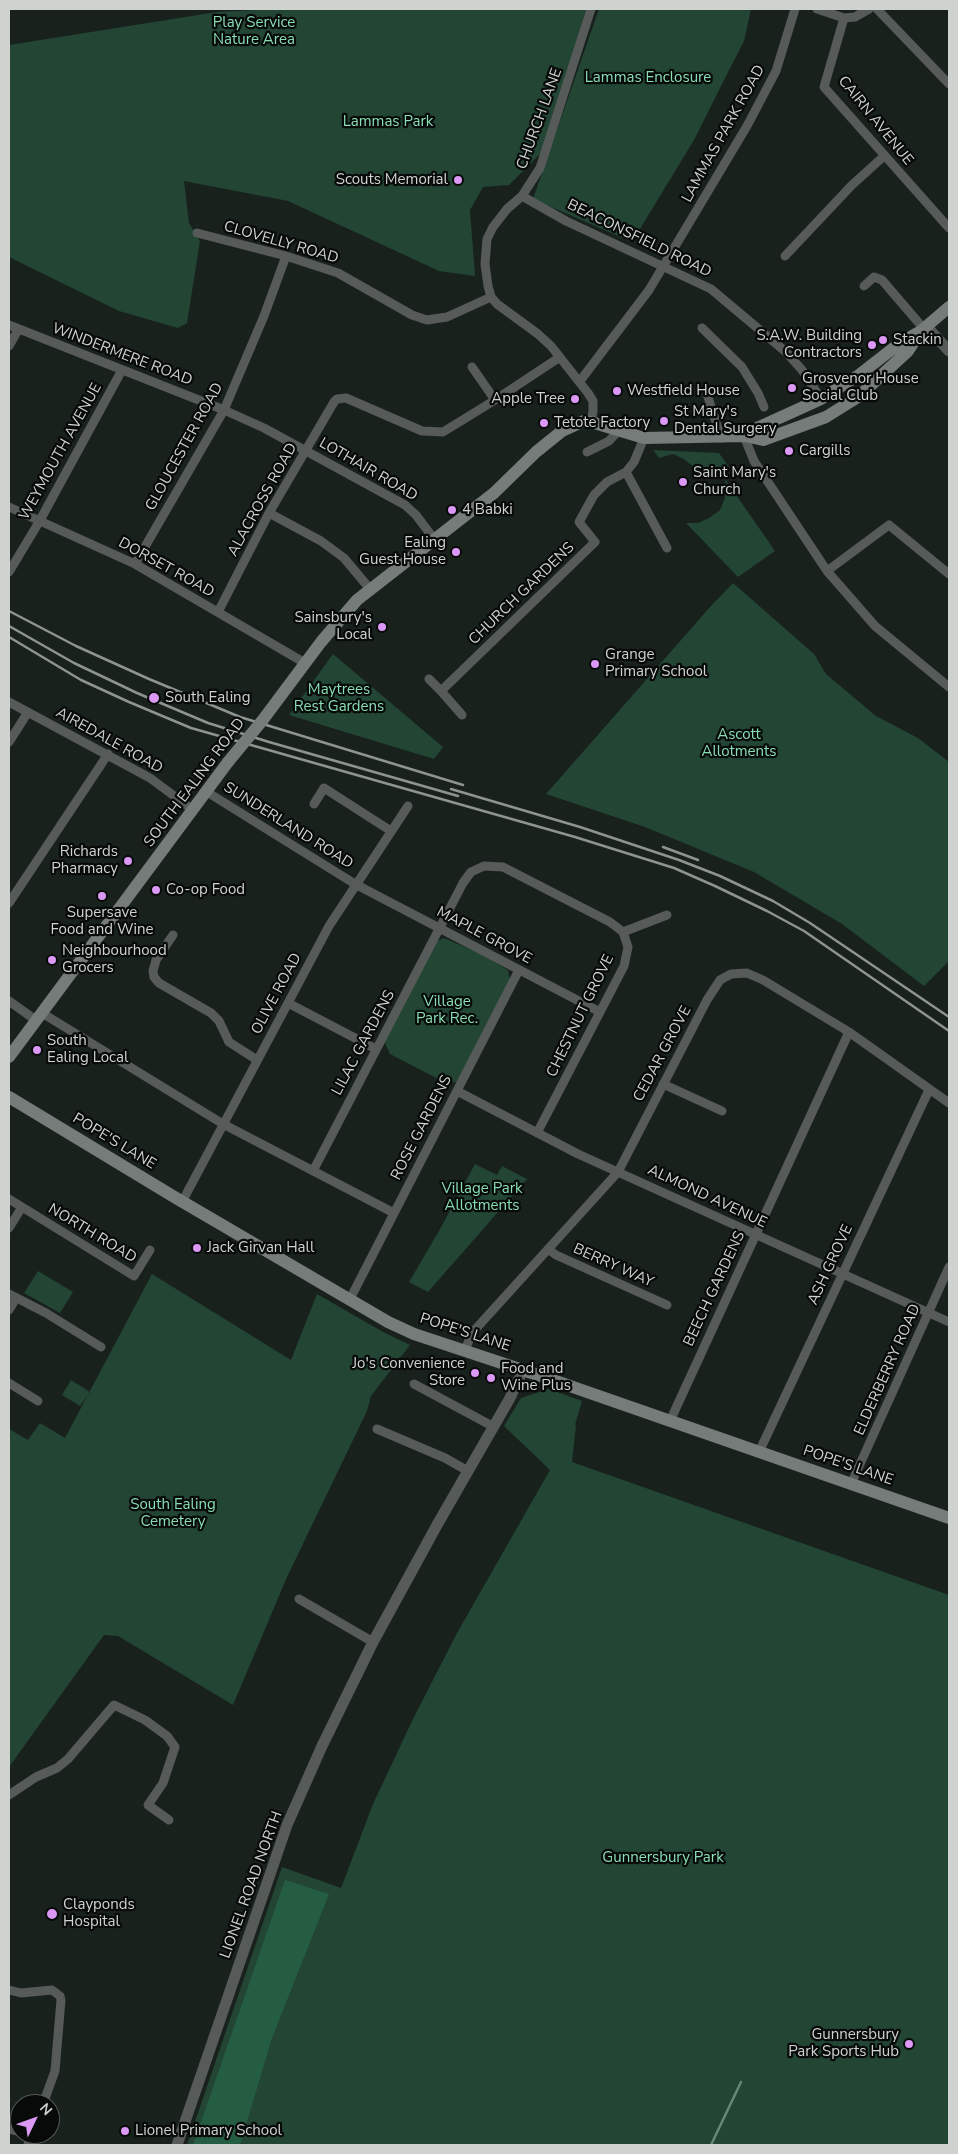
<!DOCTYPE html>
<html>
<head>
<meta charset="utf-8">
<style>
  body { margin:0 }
  #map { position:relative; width:958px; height:2154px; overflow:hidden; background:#19211d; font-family:"Nunito Sans",sans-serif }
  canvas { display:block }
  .frame { position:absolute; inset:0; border:10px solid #ced3d0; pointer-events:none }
  .north { position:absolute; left:10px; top:2094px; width:50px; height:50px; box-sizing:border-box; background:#070a08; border:1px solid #575a58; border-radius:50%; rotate:48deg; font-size:14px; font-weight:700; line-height:20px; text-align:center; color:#ced3d0 }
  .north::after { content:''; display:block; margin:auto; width:18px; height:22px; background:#db99f5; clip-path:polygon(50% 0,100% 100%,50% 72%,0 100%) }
</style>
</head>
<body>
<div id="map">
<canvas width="958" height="2154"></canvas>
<div class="frame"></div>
<div class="north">N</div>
</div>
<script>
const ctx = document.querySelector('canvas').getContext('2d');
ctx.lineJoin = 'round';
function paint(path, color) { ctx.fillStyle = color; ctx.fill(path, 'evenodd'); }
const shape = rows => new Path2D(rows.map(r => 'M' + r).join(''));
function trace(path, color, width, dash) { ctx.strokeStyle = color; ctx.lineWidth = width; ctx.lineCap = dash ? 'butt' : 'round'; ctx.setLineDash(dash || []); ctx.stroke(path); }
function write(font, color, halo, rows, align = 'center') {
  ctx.font = font + ' "Nunito Sans",sans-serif'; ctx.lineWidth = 4.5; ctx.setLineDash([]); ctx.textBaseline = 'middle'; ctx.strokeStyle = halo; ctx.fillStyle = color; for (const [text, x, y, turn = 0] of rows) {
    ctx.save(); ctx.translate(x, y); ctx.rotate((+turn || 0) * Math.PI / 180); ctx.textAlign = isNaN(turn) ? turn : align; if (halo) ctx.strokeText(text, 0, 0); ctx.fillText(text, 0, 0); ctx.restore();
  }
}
paint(shape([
  [275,9,586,9,560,97,540,154,509,185,483,187,470,210,475,276,439,271,288,201,184,181,189,223,200,241,187,323,178,328,119,311,9,257,9,45,217,12],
  [599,9,751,9,744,41,723,82,694,140,632,242,533,199],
  [653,450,719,453,729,467,722,474,714,470,706,477,684,459,673,454,659,458],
  [725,479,775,551,738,577,686,523,698,523,709,518,720,510,725,498],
  [733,583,814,654,826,674,876,716,918,738,949,762,949,961,924,986,842,924,754,872,645,827,546,794,710,607],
  [333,654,443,747,434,759,289,715],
  [444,938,479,953,508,970,510,980,458,1082,446,1083,390,1054,384,1041,434,942],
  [475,1164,497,1175,502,1166,527,1179,428,1292,409,1282,439,1231],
  [38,1271,73,1292,60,1313,24,1293],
  [152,1274,291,1360,317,1294,383,1332,410,1345,371,1396,367,1411,287,1577,233,1705,118,1636,104,1635,9,1767,9,1429,28,1440,40,1423,65,1438],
  [71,1380,90,1392,80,1406,62,1395],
  [549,1389,582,1401,575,1425,576,1425,572,1462,949,1595,949,2145,187,2145,282,1867,341,1888,373,1804,413,1719,457,1633,550,1470,504,1426,521,1398]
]), '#224534');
paint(shape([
  [285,1880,329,1894,272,2038,240,2145,193,2145]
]), '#255d43');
trace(shape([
  [711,2145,741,2082]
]), '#628a76', 2.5);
trace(shape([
  [591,9,540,168,522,196,507,209,493,227,487,239,485,264,488,286,491,297,497,304,538,334,551,346,588,393,593,401,593,411,591,422],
  [817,9,844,18,855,17,869,9],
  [877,9,949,84],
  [844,18,824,87,949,228],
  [522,196,566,221,711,289,786,352,802,370,821,399],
  [197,233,286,256,338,273,412,315,427,320,447,317,491,297],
  [785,256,852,185,884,156],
  [864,286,874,277,882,280,924,329],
  [9,325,224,410,264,428,405,505,416,515,434,539],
  [702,328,742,367,758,393,764,407],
  [9,346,18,330],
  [472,367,495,400],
  [580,381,649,290,747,126,776,71,795,9],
  [707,394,721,438],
  [744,436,754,461,827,571,875,626,949,687],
  [587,452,609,441,619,430],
  [626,472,667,548],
  [9,507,135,564,305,663],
  [269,513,321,541,344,558,370,589],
  [135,564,224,410,264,316,286,256],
  [827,571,889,525,949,574],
  [9,572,39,522,122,370],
  [218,612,269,513,334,402,337,399,346,398,422,431,443,432,495,400,560,357],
  [429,679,441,691],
  [9,702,150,778,193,810],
  [462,715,441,691,595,542,579,522,594,495,607,482,626,472,634,462,644,438],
  [9,742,28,712],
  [207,792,355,884,600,1012],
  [314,804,324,788,391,831],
  [9,903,108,754],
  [623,932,667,915],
  [173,935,156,960,153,971,154,977,159,983,211,1013,219,1021,229,1042,257,1060],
  [9,1001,37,1021],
  [288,1003,376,1049],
  [42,1013,223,1124,394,1213],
  [663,1084,722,1111],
  [457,1091,578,1154,949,1322],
  [313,1171,463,883,471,872,484,866,503,867,610,922,623,932,628,947,624,966,537,1133],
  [9,1199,134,1276,150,1250],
  [182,1202,329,926,408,806],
  [9,1228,22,1207],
  [548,1249,556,1255,667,1305],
  [9,1294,46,1313,101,1347],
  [350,1299,519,970],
  [9,1310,16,1298],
  [465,1350,472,1333,618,1172,707,1000,720,980,731,974,747,973,763,980,849,1032,949,1103],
  [9,1383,38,1401],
  [414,1384,494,1427],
  [670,1421,849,1032],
  [377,1429,445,1458,468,1471],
  [759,1452,929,1090],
  [851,1484,949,1267],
  [299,1599,373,1642],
  [9,1795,36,1777,57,1768,68,1759,114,1705,145,1720,167,1736,175,1747,163,1783,148,1805,169,1820],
  [9,1990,21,1993,52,1990,60,1996,61,2000,55,2071,43,2104],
  [9,2129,20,2132],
  [28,2145,31,2134]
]), '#565a58', 9);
trace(shape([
  [927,327,949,351],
  [177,2145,287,1825,322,1746,373,1642,437,1525,510,1398,523,1370]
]), '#565a58', 11);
trace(shape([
  [745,436,757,428,821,399,859,375,900,343,921,331,949,307],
  [262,721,321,642,357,600,494,493,536,452,562,431,584,421,591,422,644,438,745,436,763,440,826,417,858,397,908,351,921,331],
  [9,1057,228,762],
  [9,1097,176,1198,388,1322,414,1334,547,1378,949,1518]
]), '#767c79', 12);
trace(shape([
  [9,611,76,646,149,679,240,717,463,785],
  [9,626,74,663,137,693,208,723,269,742,458,796],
  [9,637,81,680,129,702,191,728,575,837,674,868,715,886,767,911,804,931,949,1031],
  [451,789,580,827,679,860,720,876,773,901,810,923,949,1017],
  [663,847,698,860]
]), '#8e9490', 2.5);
trace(shape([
  [228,762,262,721]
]), '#767c79', 12);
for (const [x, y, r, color] of [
  [458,180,5,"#db99f5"],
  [883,340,5,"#db99f5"],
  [872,345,5,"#db99f5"],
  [792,388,5,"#db99f5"],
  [617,391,5,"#db99f5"],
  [575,399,5,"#db99f5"],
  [664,421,5,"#db99f5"],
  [544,423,5,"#db99f5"],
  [789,451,5,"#db99f5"],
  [683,482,5,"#db99f5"],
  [452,510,5,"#db99f5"],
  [456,552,5,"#db99f5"],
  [382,627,5,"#db99f5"],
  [595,664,5,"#db99f5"],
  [154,698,6,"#db99f5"],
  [128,861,5,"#db99f5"],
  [156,890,5,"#db99f5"],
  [102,896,5,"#db99f5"],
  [52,960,5,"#db99f5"],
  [37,1050,5,"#db99f5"],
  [197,1248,5,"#db99f5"],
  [475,1373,5,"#db99f5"],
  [491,1378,5,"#db99f5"],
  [52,1914,6,"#db99f5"],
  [909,2044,5,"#db99f5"],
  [125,2131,5,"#db99f5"]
]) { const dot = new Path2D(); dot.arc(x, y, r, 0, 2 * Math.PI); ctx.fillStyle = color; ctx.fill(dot); trace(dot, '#070a08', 2); }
write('15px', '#89dfb4', '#070a08', [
  ["Play Service",254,23],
  ["Nature Area",254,40],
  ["Lammas Enclosure",648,78],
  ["Lammas Park",388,122],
  ["Maytrees",339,690],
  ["Rest Gardens",339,707],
  ["Ascott",739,735],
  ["Allotments",739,752],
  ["Village",447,1002],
  ["Park Rec.",447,1019],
  ["Village Park",482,1189],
  ["Allotments",482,1206],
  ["South Ealing",173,1505],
  ["Cemetery",173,1522],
  ["Gunnersbury Park",663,1858]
]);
write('15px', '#ced3d0', '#070a08', [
  ["CHURCH LANE",540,119,-70],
  ["CAIRN AVENUE",875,121,51],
  ["LAMMAS PARK ROAD",724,134,-61],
  ["BEACONSFIELD ROAD",639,239,26],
  ["CLOVELLY ROAD",281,243,16],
  ["WINDERMERE ROAD",122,355,21],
  ["GLOUCESTER ROAD",185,447,-61],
  ["WEYMOUTH AVENUE",61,452,-61],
  ["LOTHAIR ROAD",368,470,30],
  ["ALACROSS ROAD",263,500,-61],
  ["DORSET ROAD",166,568,29],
  ["CHURCH GARDENS",522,594,-44],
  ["AIREDALE ROAD",109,741,29],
  ["SOUTH EALING ROAD",195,783,-53],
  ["SUNDERLAND ROAD",288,826,32],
  ["MAPLE GROVE",484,936,28],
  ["OLIVE ROAD",277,994,-62],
  ["CHESTNUT GROVE",581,1016,-64],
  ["LILAC GARDENS",364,1043,-62],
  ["CEDAR GROVE",663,1054,-62],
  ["ROSE GARDENS",422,1128,-63],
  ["POPE'S LANE",114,1142,31],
  ["ALMOND AVENUE",707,1197,25],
  ["NORTH ROAD",92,1234,31],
  ["ASH GROVE",831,1265,-65],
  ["BERRY WAY",613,1266,24],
  ["BEECH GARDENS",715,1289,-65],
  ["POPE'S LANE",465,1333,18],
  ["ELDERBERRY ROAD",888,1370,-66],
  ["POPE'S LANE",848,1466,19],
  ["LIONEL ROAD NORTH",252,1885,-70]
]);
write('15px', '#ced3d0', '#070a08', [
  ["Scouts Memorial",448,180,"right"],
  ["S.A.W. Building",862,336,"right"],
  ["Contractors",862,353,"right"],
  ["Stackin",893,340],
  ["Grosvenor House",802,379],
  ["Social Club",802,396],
  ["Westfield House",627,391],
  ["Apple Tree",565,399,"right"],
  ["St Mary's",674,412],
  ["Dental Surgery",674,429],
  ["Tetote Factory",554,423],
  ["Cargills",799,451],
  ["Saint Mary's",693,473],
  ["Church",693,490],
  ["4 Babki",462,510],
  ["Ealing",446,543,"right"],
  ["Guest House",446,560,"right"],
  ["Sainsbury's",372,618,"right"],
  ["Local",372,635,"right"],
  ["Grange",605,655],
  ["Primary School",605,672],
  ["South Ealing",165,698],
  ["Richards",118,852,"right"],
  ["Pharmacy",118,869,"right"],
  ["Co-op Food",166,890],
  ["Supersave",102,913,"center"],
  ["Food and Wine",102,930,"center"],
  ["Neighbourhood",62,951],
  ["Grocers",62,968],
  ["South",47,1041],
  ["Ealing Local",47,1058],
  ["Jack Girvan Hall",207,1248],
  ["Jo's Convenience",465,1364,"right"],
  ["Store",465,1381,"right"],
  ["Food and",501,1369],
  ["Wine Plus",501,1386],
  ["Clayponds",63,1905],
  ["Hospital",63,1922],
  ["Gunnersbury",899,2035,"right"],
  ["Park Sports Hub",899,2052,"right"],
  ["Lionel Primary School",135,2131]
], 'left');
</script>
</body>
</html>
